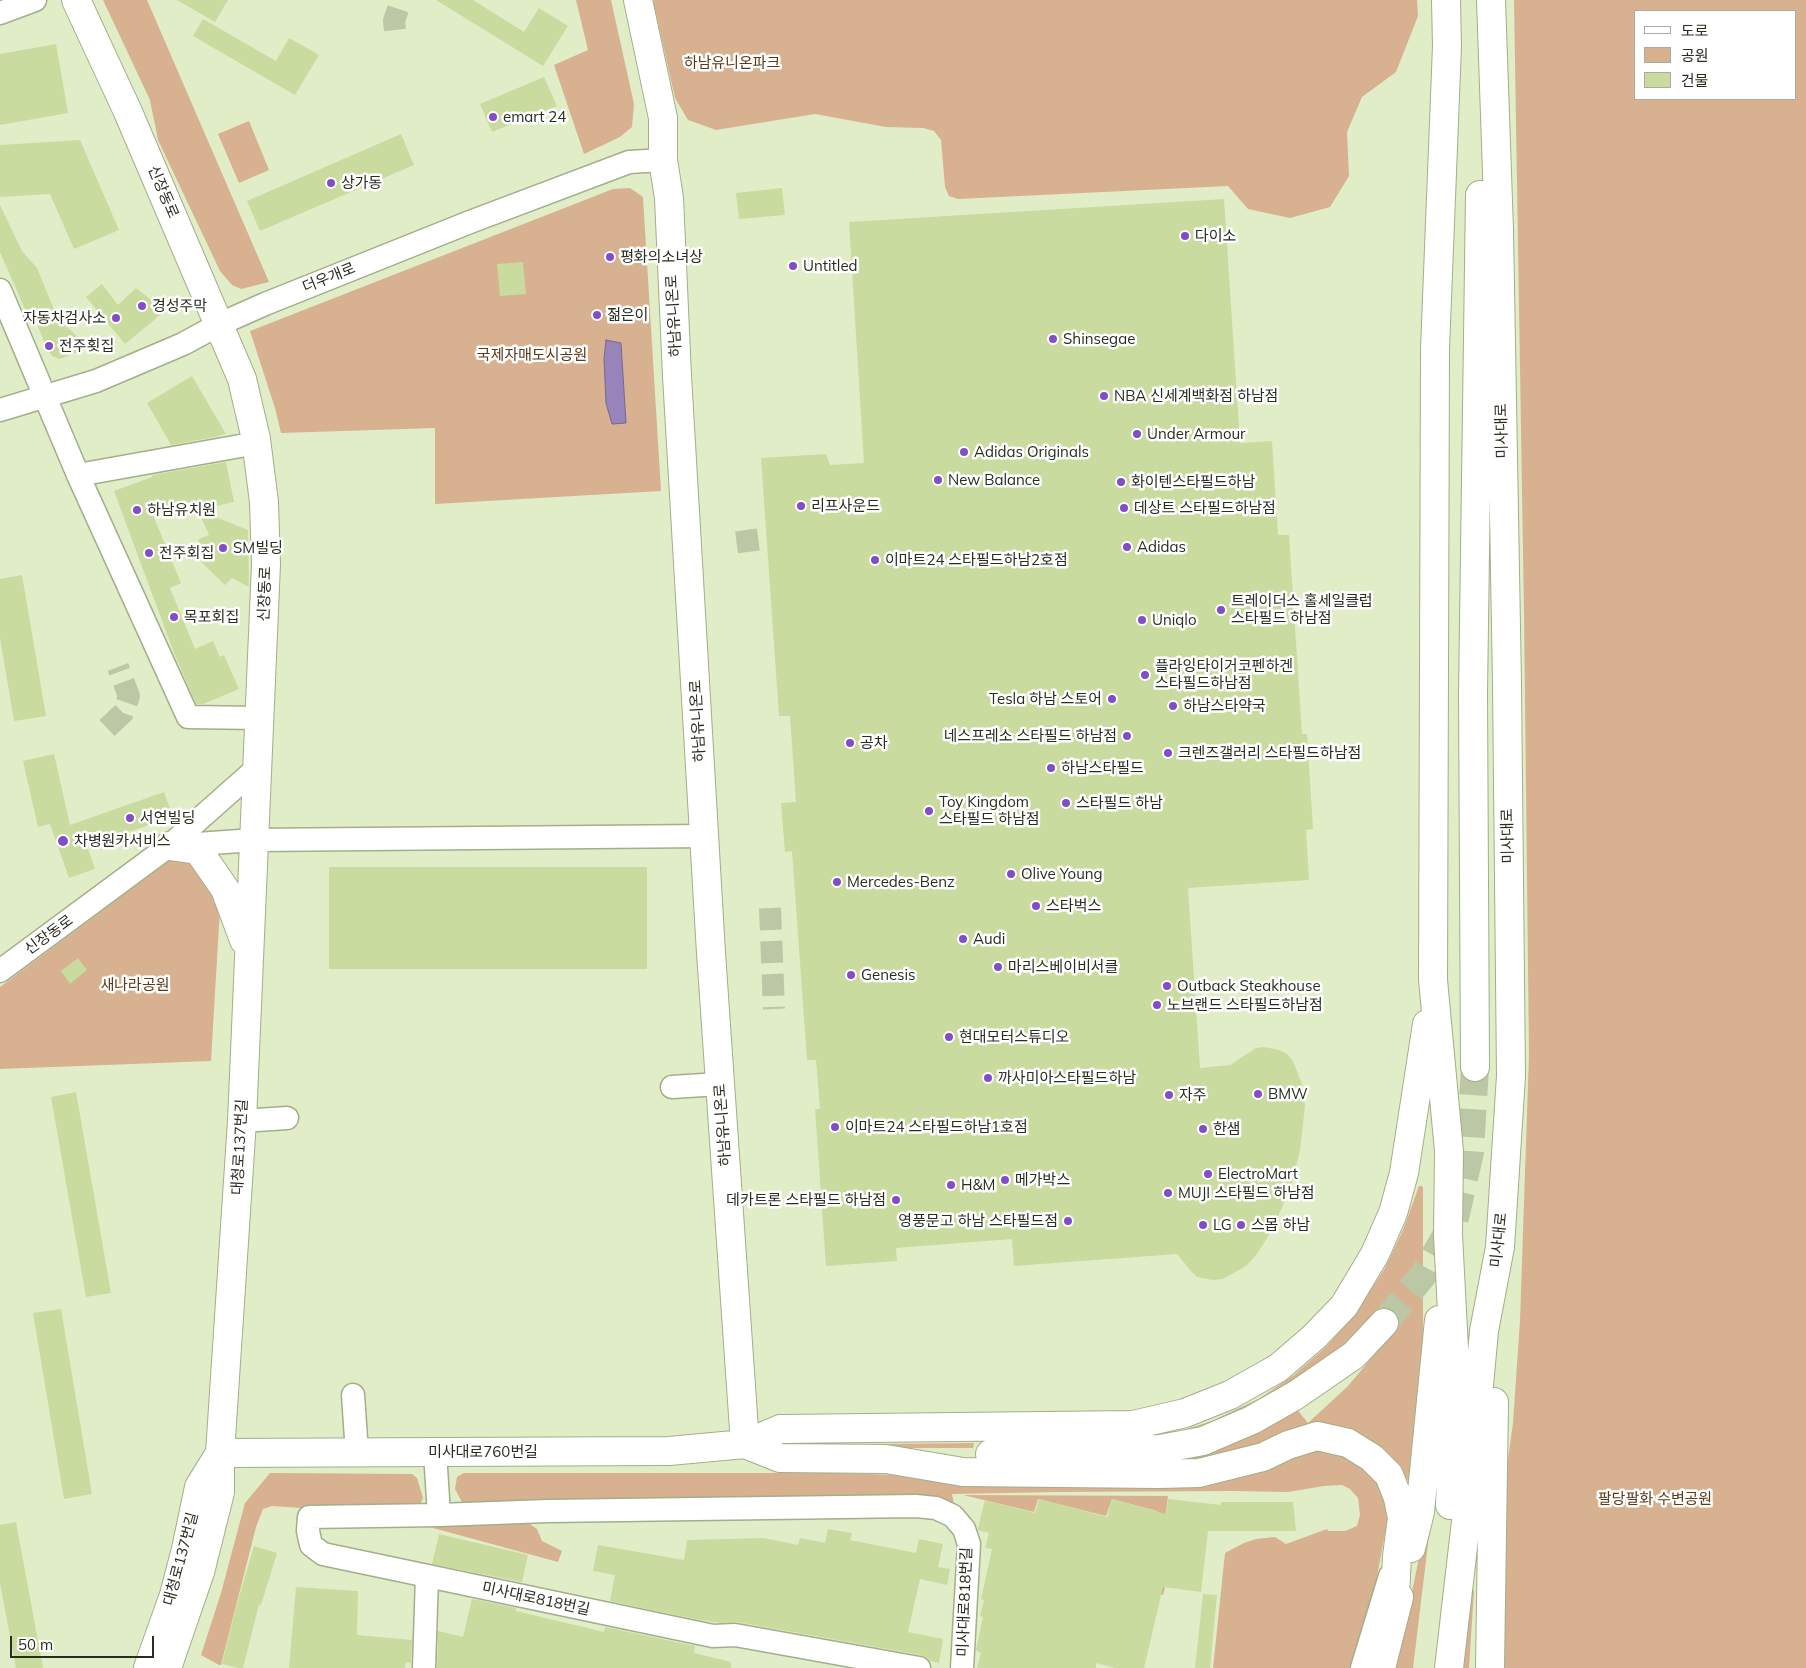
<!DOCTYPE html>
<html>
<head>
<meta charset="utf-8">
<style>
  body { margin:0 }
  #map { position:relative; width:1806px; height:1668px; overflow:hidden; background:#e1edc7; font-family:Mulish,"Noto Sans KR",sans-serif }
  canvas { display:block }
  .legend { position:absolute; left:1634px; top:10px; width:162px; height:90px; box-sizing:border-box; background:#fff; border:1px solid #a9aba5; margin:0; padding:6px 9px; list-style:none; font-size:15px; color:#292d1f }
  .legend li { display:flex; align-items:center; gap:10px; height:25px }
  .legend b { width:25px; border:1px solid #a9aba5 }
  .scale { position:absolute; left:10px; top:1636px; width:144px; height:22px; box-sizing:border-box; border:2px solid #292d1f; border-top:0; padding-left:6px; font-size:15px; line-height:18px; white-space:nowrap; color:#292d1f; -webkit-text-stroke:4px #fff; paint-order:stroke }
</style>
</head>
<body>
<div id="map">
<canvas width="1806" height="1668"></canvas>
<ul class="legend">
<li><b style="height:6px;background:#fff"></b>도로</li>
<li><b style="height:14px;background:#d7b190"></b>공원</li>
<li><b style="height:14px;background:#c9db9e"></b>건물</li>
</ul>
<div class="scale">50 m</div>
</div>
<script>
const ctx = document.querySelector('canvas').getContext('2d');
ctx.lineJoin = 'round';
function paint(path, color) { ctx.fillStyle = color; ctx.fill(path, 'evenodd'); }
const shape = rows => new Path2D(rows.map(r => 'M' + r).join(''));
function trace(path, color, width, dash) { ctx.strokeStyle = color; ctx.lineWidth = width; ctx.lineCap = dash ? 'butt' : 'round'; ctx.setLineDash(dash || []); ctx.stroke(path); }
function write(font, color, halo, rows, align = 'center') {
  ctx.font = font + ' Mulish,"Noto Sans KR",sans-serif'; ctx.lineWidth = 5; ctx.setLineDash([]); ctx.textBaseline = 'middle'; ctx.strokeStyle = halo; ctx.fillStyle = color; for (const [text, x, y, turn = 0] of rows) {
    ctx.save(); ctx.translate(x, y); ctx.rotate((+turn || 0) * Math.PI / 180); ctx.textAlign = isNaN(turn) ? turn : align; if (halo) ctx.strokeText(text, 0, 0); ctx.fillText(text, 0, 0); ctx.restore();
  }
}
paint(shape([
  [103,0,147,0,269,282,241,289,232,285,220,271,158,140,150,100],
  [576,0,611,0,634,104,632,127,620,137,584,154,554,65,588,50],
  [653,0,1417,0,1418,16,1396,72,1362,97,1347,132,1349,176,1330,207,1290,218,1248,209,1228,186,958,199,949,196,945,187,941,140,934,131,923,128,886,127,815,114,716,130,688,120,675,98],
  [1514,0,1806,0,1806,1668,1501,1668,1503,1496,1513,1423,1520,1321,1529,1055,1524,613],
  [1635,11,1795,11,1795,99,1635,99],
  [249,121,269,170,239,183,218,134],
  [630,188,643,197,661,491,435,504,435,428,281,433,275,408,250,331,613,189],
  [186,852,222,875,211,1061,0,1069,0,987,173,858],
  [1419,1186,1422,1186,1423,1188,1423,1338,1416,1456,1411,1485,1395,1462,1382,1449,1286,1437,1182,1463,1166,1456,1295,1407,1308,1423,1348,1386,1394,1331,1374,1313,1335,1354,1288,1389,1205,1427,1168,1435,1212,1421,1260,1398,1294,1375,1327,1346,1358,1310,1385,1268,1403,1230],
  [974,1443,973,1448,812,1448,791,1445],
  [1312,1448,1365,1461,1391,1501,1373,1598,1355,1668,1213,1668,1225,1553,1244,1543,1256,1539,1275,1537,1286,1544,1327,1529,1328,1531,1345,1531,1357,1526,1360,1515,1358,1498,1350,1489,1342,1485,1324,1486,1288,1492,1234,1491,1059,1492,952,1494,954,1504,464,1506,455,1489,457,1477,464,1473,838,1473,897,1475,966,1482],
  [270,1473,412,1474,417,1478,423,1498,419,1507,345,1511,272,1506,263,1509,256,1527,221,1665,219,1665,201,1655,221,1593,245,1503],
  [963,1495,1168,1496,1156,1586,1165,1587,1163,1595,1145,1590,1157,1511,1112,1499,1106,1516,1038,1499,1034,1512],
  [527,1522,537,1529,542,1541,562,1551,558,1562,433,1528,434,1523],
  [1430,1527,1413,1668,1396,1668,1423,1539],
  [1470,1590,1474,1590,1469,1668,1460,1668]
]), '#d7b190');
const water = shape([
  [606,340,621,343,626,423,612,424,606,403,604,359,606,340]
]);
paint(water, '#9883ba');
trace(water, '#77698c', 1);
paint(shape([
  [177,0,228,0,215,22],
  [436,0,473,0,524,32,539,8,568,26,543,66],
  [203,19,276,61,289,38,319,55,295,95,193,36],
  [56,44,68,113,0,125,0,54],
  [544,77,557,106,492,132,480,104],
  [401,134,414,165,260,231,247,201],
  [80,140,119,230,74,249,50,194,0,197,0,145],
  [782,188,785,215,739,219,736,193],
  [1224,199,1240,443,1272,441,1278,535,1289,535,1302,734,1307,734,1313,829,1306,830,1309,880,1188,888,1200,1068,1230,1065,1256,1048,1264,1047,1279,1050,1287,1054,1293,1061,1302,1084,1305,1106,1300,1150,1291,1187,1272,1230,1257,1254,1246,1266,1223,1279,1213,1280,1197,1277,1191,1271,1177,1254,1014,1266,1012,1239,896,1248,897,1261,826,1266,815,1109,820,1109,816,1060,807,1060,792,851,785,852,781,803,796,802,790,716,779,716,761,458,826,454,830,465,864,463,849,222],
  [0,205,22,251,37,268,57,317,89,348,60,359,52,356,47,349,36,321,31,323,0,252],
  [523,262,526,294,500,296,497,264],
  [102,284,118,305,136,288,165,311,125,344,86,297],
  [192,376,226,434,220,435,220,436,171,445,147,403],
  [226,462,234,502,198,510,248,530,249,587,232,578,225,585,195,556,199,539,209,535,198,510,156,518,153,515,181,583,170,588,195,649,213,641,220,657,224,655,239,689,203,704,196,704,174,653,114,491,152,477,152,475],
  [22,575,46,716,14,721,0,638,0,579],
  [54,754,70,825,164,792,173,817,87,846,95,869,69,878,50,824,38,827,23,761],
  [329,867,647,867,647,969,329,969],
  [78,958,87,970,70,984,61,971],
  [76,1092,111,1293,86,1297,51,1097],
  [61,1309,92,1494,64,1499,33,1313],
  [1039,1499,1107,1517,1112,1499,1166,1514,1168,1499,1221,1505,1221,1502,1293,1502,1296,1531,1208,1531,1201,1592,1163,1587,1144,1668,1115,1668,1096,1663,1096,1668,977,1668,981,1653,976,1650,983,1617,980,1616,984,1600,981,1599,992,1549,985,1548,989,1533,978,1530,978,1528,985,1500,1035,1513],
  [16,1522,24,1565,43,1668,16,1668,0,1583,0,1525],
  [828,1529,852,1533,850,1540,916,1553,919,1539,943,1544,938,1567,950,1569,947,1585,920,1579,908,1632,943,1639,939,1663,930,1661,927,1658,921,1655,737,1622,721,1623,700,1620,610,1601,615,1575,593,1571,598,1545,684,1560,687,1540,764,1538,798,1545,800,1538,825,1543],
  [439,1534,528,1555,522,1582,432,1564],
  [254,1546,277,1553,261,1605,259,1604,243,1668,238,1668,222,1664,237,1604],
  [296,1587,358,1591,357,1635,412,1640,411,1663,406,1662,405,1668,289,1668],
  [1203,1594,1217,1595,1210,1668,1195,1668],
  [472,1599,516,1608,516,1611,604,1632,605,1627,695,1646,694,1653,731,1662,731,1668,437,1668,438,1631,463,1637]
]), '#c9db9e');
trace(shape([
  [395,30,394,21,401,0],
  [746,530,749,553],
  [107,728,123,713,129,696,118,667],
  [770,908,774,1009]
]), '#bcc7a5', 22, [22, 11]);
trace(shape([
  [1384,1323,1424,1274,1454,1222,1470,1152,1475,1067]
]), '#bcc7a5', 28, [28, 14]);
const minor = shape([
  [0,13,35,0],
  [0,290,78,475,188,717,259,718],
  [0,410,96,381,183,344,220,324,265,304,470,222,629,162,663,160],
  [78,475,257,443],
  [169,846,257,768],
  [0,971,169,846,254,840,705,836],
  [672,1087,719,1084],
  [242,1121,287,1118],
  [353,1395,357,1453],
  [435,1452,439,1515,548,1511,916,1506,936,1508,953,1516,964,1529,969,1544,962,1668],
  [439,1515,309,1517,308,1531,311,1545,323,1554,713,1636,735,1635,919,1668],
  [424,1668,427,1576],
  [1362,1668,1390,1576]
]);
const major = shape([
  [76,0,128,112,242,379,256,439,264,502,266,564,242,1121,220,1453,220,1492,200,1572,167,1668],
  [638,0,663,118,663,160,669,198,677,376,711,953,745,1444],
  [1446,0,1447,46,1435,349,1433,980,1449,1151,1448,1235,1455,1368,1450,1505],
  [169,846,198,850,225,889,244,940],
  [1475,1067,1473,694,1480,195],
  [745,1444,780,1458,886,1459,963,1472,1158,1474,1199,1473,1263,1457,1288,1445,1317,1436,1348,1443,1372,1458,1389,1475,1398,1498,1402,1518,1397,1556,1394,1615],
  [220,1453,669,1451,745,1444,780,1429,1133,1425,1185,1413,1230,1395,1278,1368,1314,1337,1344,1306,1375,1254,1393,1213,1404,1173,1427,1024],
  [990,1454,1160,1449,1203,1441,1252,1420,1296,1395,1354,1355,1384,1323],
  [1411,1548,1420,1512,1439,1320],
  [148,1668,174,1595,186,1549,199,1487,220,1453],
  [1381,1668,1399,1597],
  [1449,1668,1468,1504,1484,1331,1500,1247,1511,1076,1507,684,1499,230,1491,0],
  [1490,1668,1494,1402]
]);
trace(minor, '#a3ae8a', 25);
trace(major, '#a3ae8a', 30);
trace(minor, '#fff', 22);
trace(major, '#fff', 28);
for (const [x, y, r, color] of [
  [493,117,5,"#834ec5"],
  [331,183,5,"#834ec5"],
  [1185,236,5,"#834ec5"],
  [610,257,5,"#834ec5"],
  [793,266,5,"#834ec5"],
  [142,306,5,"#834ec5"],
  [597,315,5,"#834ec5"],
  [116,318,5,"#834ec5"],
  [1053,339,5,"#834ec5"],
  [49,346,5,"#834ec5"],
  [1104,396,5,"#834ec5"],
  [1137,434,5,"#834ec5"],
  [964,452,5,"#834ec5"],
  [938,480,5,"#834ec5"],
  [1121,482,5,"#834ec5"],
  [801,506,5,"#834ec5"],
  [1124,508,5,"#834ec5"],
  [137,510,5,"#834ec5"],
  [1127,547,5,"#834ec5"],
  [223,548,5,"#834ec5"],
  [149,553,5,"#834ec5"],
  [875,560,5,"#834ec5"],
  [1221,610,5,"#834ec5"],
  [174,617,5,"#834ec5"],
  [1142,620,5,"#834ec5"],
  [1145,675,5,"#834ec5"],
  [1112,699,5,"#834ec5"],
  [1173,706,5,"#834ec5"],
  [1127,736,5,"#834ec5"],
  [850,743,5,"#834ec5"],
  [1168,753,5,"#834ec5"],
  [1051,768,5,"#834ec5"],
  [1066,803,5,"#834ec5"],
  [929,811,5,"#834ec5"],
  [130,818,5,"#834ec5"],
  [63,841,6,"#834ec5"],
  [1011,874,5,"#834ec5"],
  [837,882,5,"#834ec5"],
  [1036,906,5,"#834ec5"],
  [963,939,5,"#834ec5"],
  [998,967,5,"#834ec5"],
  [851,975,5,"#834ec5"],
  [1167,986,5,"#834ec5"],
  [1157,1005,5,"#834ec5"],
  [949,1037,5,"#834ec5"],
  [988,1078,5,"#834ec5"],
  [1258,1094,5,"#834ec5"],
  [1169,1095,5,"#834ec5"],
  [835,1127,5,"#834ec5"],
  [1203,1129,5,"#834ec5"],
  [1208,1174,5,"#834ec5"],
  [1005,1180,5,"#834ec5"],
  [951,1185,5,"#834ec5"],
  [1168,1193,5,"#834ec5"],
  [896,1200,5,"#834ec5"],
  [1068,1221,5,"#834ec5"],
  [1203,1225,5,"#834ec5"],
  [1241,1225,5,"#834ec5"]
]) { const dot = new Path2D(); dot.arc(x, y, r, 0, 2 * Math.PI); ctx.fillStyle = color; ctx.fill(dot); trace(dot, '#fff', 2); }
write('15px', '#5c3918', '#fff', [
  ["하남유니온파크",732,63],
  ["국제자매도시공원",532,355],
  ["새나라공원",135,985],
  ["팔당팔화 수변공원",1655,1499]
]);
write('15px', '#292d1f', '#fff', [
  ["emart 24",503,117],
  ["상가동",341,183],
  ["다이소",1195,236],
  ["평화의소녀상",620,257],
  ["Untitled",803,266],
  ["경성주막",152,306],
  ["젊은이",607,315],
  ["자동차검사소",106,318,"right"],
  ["Shinsegae",1063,339],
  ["전주횟집",59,346],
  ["NBA 신세계백화점 하남점",1114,396],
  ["Under Armour",1147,434],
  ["Adidas Originals",974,452],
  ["New Balance",948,480],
  ["화이텐스타필드하남",1131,482],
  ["리프사운드",811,506],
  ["데상트 스타필드하남점",1134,508],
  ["하남유치원",147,510],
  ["Adidas",1137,547],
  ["SM빌딩",233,548],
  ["전주회집",159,553],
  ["이마트24 스타필드하남2호점",885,560],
  ["트레이더스 홀세일클럽",1231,601],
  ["스타필드 하남점",1231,618],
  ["목포회집",184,617],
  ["Uniqlo",1152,620],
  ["플라잉타이거코펜하겐",1155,666],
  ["스타필드하남점",1155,683],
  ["Tesla 하남 스토어",1102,699,"right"],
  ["하남스타약국",1183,706],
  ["네스프레소 스타필드 하남점",1117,736,"right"],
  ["공차",860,743],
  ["크렌즈갤러리 스타필드하남점",1178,753],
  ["하남스타필드",1061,768],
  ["Toy Kingdom",939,802],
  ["스타필드 하남점",939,819],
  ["스타필드 하남",1076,803],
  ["서연빌딩",140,818],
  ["차병원카서비스",74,841],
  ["Olive Young",1021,874],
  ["Mercedes-Benz",847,882],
  ["스타벅스",1046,906],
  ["Audi",973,939],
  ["마리스베이비서클",1008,967],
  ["Genesis",861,975],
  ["Outback Steakhouse",1177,986],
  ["노브랜드 스타필드하남점",1167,1005],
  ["현대모터스튜디오",959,1037],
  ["까사미아스타필드하남",998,1078],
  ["BMW",1268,1094],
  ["자주",1179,1095],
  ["이마트24 스타필드하남1호점",845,1127],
  ["한샘",1213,1129],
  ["ElectroMart",1218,1174],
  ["메가박스",1015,1180],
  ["H&M",961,1185],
  ["MUJI 스타필드 하남점",1178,1193],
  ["데카트론 스타필드 하남점",886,1200,"right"],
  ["영풍문고 하남 스타필드점",1058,1221,"right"],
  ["LG",1213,1225],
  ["스몹 하남",1251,1225]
], 'left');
write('15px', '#292d1f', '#fff', [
  ["신장동로",163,192,67],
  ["더우개로",329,278,-22],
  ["하남유니온로",674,316,-93],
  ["미사대로",1502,431,-91],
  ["신장동로",265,594,-88],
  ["하남유니온로",698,721,-93],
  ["미사대로",1508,836,-91],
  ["신장동로",49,935,-36],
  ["하남유니온로",723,1125,-94],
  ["대청로137번길",240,1147,-87],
  ["미사대로",1499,1240,-84],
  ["미사대로760번길",483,1452],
  ["대청로137번길",181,1559,-75],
  ["미사대로818번길",536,1599,12],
  ["미사대로818번길",965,1602,-88]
]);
</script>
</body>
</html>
